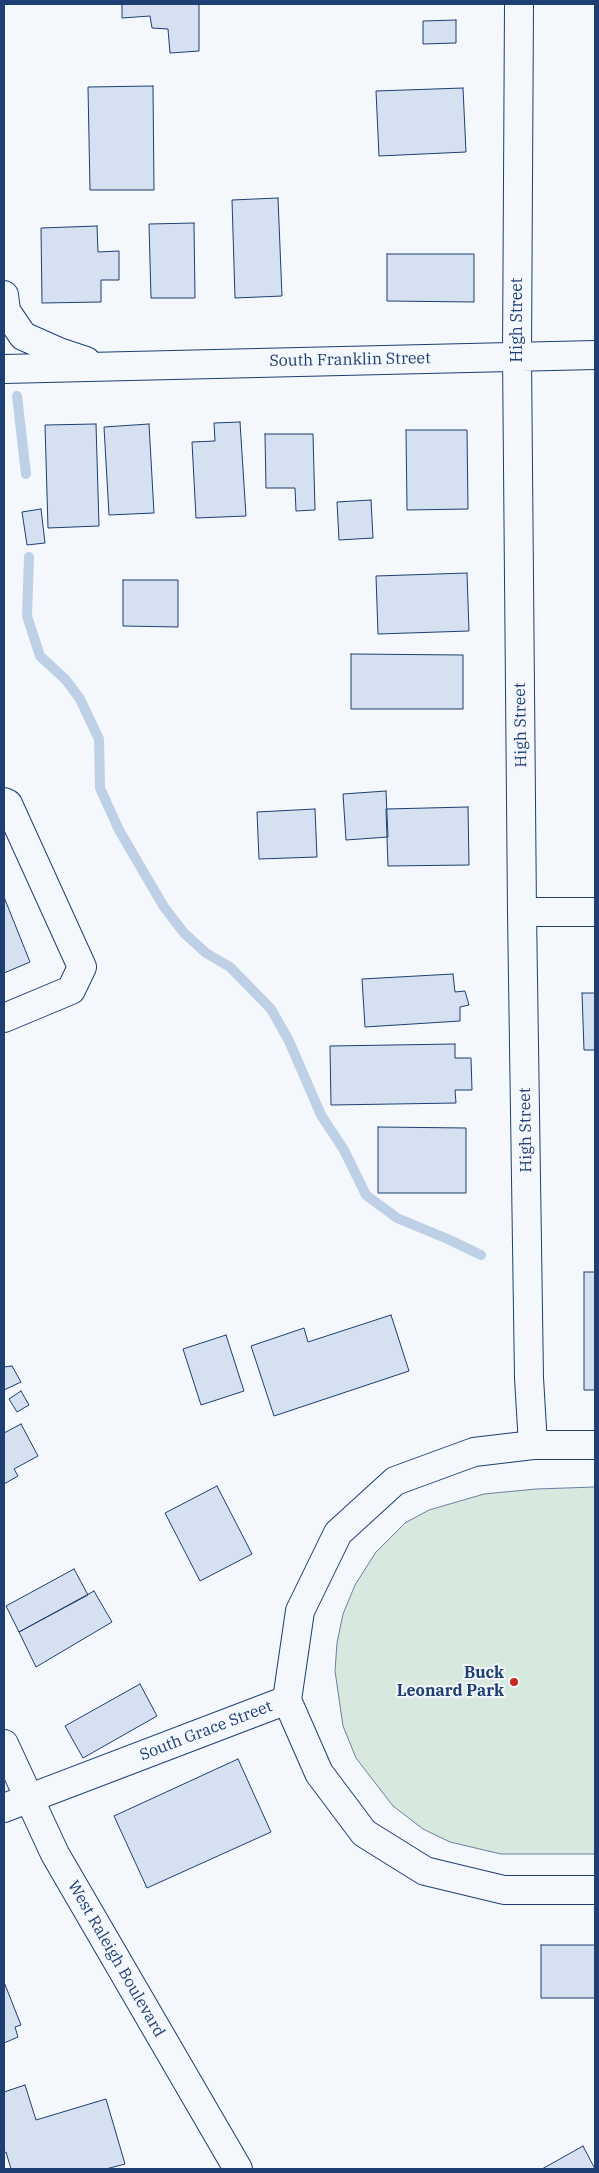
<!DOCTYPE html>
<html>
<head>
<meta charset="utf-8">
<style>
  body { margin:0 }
  #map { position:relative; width:599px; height:2173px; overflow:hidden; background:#f4f7fb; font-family:"IBM Plex Serif",serif }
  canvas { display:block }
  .frame { position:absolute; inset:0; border:5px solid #1d3f73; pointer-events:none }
</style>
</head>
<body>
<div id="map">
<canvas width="599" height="2173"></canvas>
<div class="frame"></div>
</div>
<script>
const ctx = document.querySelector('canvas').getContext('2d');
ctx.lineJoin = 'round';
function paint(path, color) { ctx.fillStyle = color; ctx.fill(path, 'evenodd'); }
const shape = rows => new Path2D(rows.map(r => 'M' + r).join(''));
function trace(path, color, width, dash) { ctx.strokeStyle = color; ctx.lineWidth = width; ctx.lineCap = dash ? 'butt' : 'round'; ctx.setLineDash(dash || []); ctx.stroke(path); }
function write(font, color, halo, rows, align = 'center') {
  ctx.font = font + ' "IBM Plex Serif",serif'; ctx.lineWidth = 4; ctx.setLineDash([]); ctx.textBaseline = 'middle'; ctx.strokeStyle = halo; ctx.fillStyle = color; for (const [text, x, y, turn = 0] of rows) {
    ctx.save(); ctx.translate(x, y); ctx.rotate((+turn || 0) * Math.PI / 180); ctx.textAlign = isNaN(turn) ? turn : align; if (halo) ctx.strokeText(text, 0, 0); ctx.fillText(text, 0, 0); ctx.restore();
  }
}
const green = shape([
  [595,1487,595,1854,501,1854,450,1842,423,1829,393,1806,356,1758,343,1726,335,1671,337,1643,343,1614,355,1585,376,1552,405,1523,429,1510,484,1494,536,1489,595,1487]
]);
paint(green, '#d7e8df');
trace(green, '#687fa3', 1);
trace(shape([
  [17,396,26,474],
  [29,557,27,616,40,656,66,680,80,699,99,739,100,788,119,830,164,907,184,933,206,953,230,967,271,1009,289,1041,321,1115,344,1150,366,1195,397,1218,450,1240,481,1255]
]), '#bed0e5', 10);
const building = shape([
  [122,4,199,4,199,51,170,53,168,29,152,28,150,16,122,18,122,4],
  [456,20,456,43,423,44,423,21,456,20],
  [153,86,154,190,90,190,88,87,153,86],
  [463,88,466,152,379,156,376,91,463,88],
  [278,198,282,296,235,298,232,200,278,198],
  [194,223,195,298,151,298,149,224,194,223],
  [97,226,98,252,119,251,119,280,101,280,101,302,42,303,41,228,97,226],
  [387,254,474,254,474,302,387,301,387,254],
  [240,422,246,516,196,518,192,442,215,441,214,423,240,422],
  [96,424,99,526,48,528,45,425,96,424],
  [149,424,154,513,109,515,104,427,149,424],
  [406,430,467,430,468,509,407,510,406,430],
  [265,434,313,434,315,510,296,511,295,488,266,488,265,434],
  [371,500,373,538,339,540,337,502,371,500],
  [41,509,45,543,27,545,22,512,41,509],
  [467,573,469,631,378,634,376,576,467,573],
  [123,580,178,580,178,627,123,626,123,580],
  [351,654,463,655,463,709,351,709,351,654],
  [386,791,388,837,346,840,343,794,386,791],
  [468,807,469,865,388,866,386,809,468,807],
  [315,809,317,857,259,859,257,812,315,809],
  [4,897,30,962,4,973,4,897],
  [453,974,455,992,465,991,469,1005,460,1007,460,1021,365,1027,362,979,453,974],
  [582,993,595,993,595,1050,584,1050,582,993],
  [455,1044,455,1058,471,1058,472,1090,455,1090,456,1103,331,1105,330,1046,455,1044],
  [378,1127,466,1128,466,1193,378,1193,378,1127],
  [584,1272,595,1272,595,1390,584,1390,584,1272],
  [391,1315,409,1371,274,1416,251,1346,304,1328,308,1342,391,1315],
  [226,1335,244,1391,201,1405,183,1349,226,1335],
  [12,1366,21,1382,4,1390,4,1367,12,1366],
  [21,1391,29,1405,17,1412,9,1399,21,1391],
  [21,1424,38,1456,14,1469,18,1476,4,1484,4,1433,21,1424],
  [217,1486,252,1554,200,1581,165,1513,217,1486],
  [74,1569,88,1595,19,1632,6,1606,74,1569],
  [94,1591,112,1622,36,1667,19,1632,94,1591],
  [140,1684,157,1716,83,1758,65,1726,140,1684],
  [238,1759,271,1832,147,1888,114,1816,238,1759],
  [541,1945,595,1945,595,1998,541,1998,541,1945],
  [4,1982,21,2025,15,2027,18,2037,4,2043,4,1982],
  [25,2085,36,2120,106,2099,125,2164,106,2169,11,2169,6,2152,4,2153,4,2092,25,2085],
  [583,2146,595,2169,542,2169,583,2146]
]);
paint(building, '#d5e0f0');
trace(building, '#1d3f73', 1);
const minor = shape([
  [519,4,517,356,522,912,529,1378,533,1445],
  [4,295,6,311,23,336,59,352,86,361],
  [4,369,595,355],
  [4,802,8,804,82,967,71,990,4,1018],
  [522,912,595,912],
  [287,1700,300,1611,338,1533,395,1481,474,1452,533,1445,595,1445],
  [287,1700,319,1773,364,1833,425,1871,504,1890,595,1890],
  [4,1808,287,1700]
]);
const major = shape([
  [4,1744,55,1854,238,2169]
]);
trace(minor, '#1d3f73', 30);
trace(major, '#1d3f73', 30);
trace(minor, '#f4f7fb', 28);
trace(major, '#f4f7fb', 28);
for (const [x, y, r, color] of [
  [514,1682,5,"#c62828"]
]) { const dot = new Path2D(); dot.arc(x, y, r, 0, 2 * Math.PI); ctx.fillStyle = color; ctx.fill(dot); trace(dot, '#f4f7fb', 2); }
write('16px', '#1d3f73', '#f4f7fb', [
  ["High Street",517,320,-90],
  ["South Franklin Street",350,360,-1],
  ["High Street",521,725,-91],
  ["High Street",526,1130,-91],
  ["South Grace Street",206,1731,-21],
  ["West Raleigh Boulevard",116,1959,60]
]);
write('bold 16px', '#1d3f73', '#f4f7fb', [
  ["Buck",504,1673],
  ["Leonard Park",504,1691]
], 'right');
</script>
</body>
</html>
